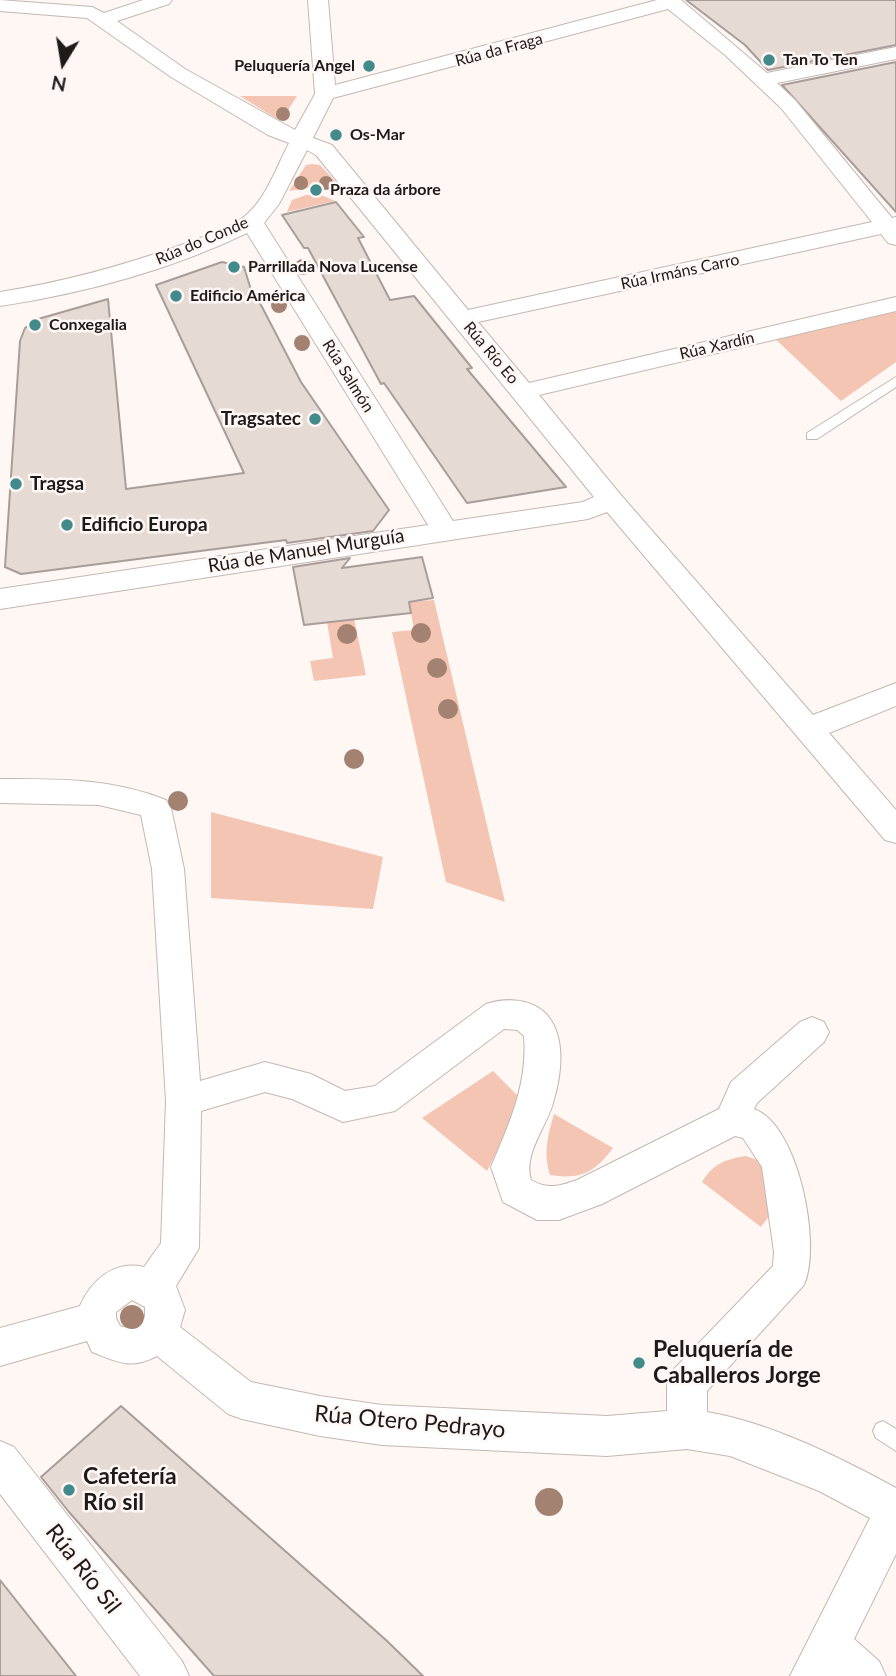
<!DOCTYPE html>
<meta charset="utf-8">
<style>
body{margin:0}
#map{position:relative;width:896px;height:1676px;overflow:hidden;background:#fef7f4;font-family:Lato,sans-serif}
canvas{display:block}
.north{position:absolute;left:28px;top:28px;width:70px;height:70px;-webkit-text-stroke:5px #fef7f4;paint-order:stroke;rotate:191deg;font-size:19px;font-weight:700;line-height:28px;text-align:center;color:#1e1a18}
.north::after{content:'';display:block;margin:auto;width:24px;height:32px;background:#1e1a18;clip-path:polygon(50% 0,100% 100%,50% 72%,0 100%)}
</style>
<div id="map">
<canvas width="896" height="1676"></canvas>
<div class="north">N</div>
</div>
<script>
const context = document.querySelector('canvas').getContext('2d');
context.lineJoin = 'round';
function fillPath(path, color) {
  context.fillStyle = color;
  context.fill(path, 'evenodd');
}
function strokePath(path, color, width, dash) {
  context.strokeStyle = color;
  context.lineWidth = width;
  context.lineCap = dash ? 'butt' : 'round';
  context.setLineDash(dash || []);
  context.stroke(path);
}
function label(font, color, halo, rows, align = 'center') {
  context.font = font + ' Lato,sans-serif';
  context.lineWidth = 5;
  context.setLineDash([]);
  context.textBaseline = 'middle';
  context.strokeStyle = halo;
  context.fillStyle = color;
  for (const [text, x, y, turn = 0] of rows) {
    context.save();
    context.translate(x, y);
    context.rotate((+turn || 0) * Math.PI / 180);
    context.textAlign = isNaN(turn) ? turn : align;
    if (halo) context.strokeText(text, 0, 0);
    context.fillText(text, 0, 0);
    context.restore();
  }
}
const green = new Path2D(`
 M240 96H297L283 118 277 119Z
 M312 164 320 165 345 192 319 186 289 191 306 165Z
 M319 194 335 201 287 212 292 200 306 195Z
 M896 307V362L841 401 771 335Z
 M434 600 505 902 446 882 392 632 414 630 409 602Z
 M354 619 366 675 314 681 310 661 333 658 327 622Z
 M211 812 383 857 373 909 211 898Z
 M493 1071 523 1101 487 1171 422 1118Z
 M554 1114 613 1148C595 1172 581 1180 550 1175 543 1153 548 1135 554 1114Z
 M746 1156 763 1162 772 1212 761 1227 702 1182C712 1165 725 1159 746 1156Z`);
const building = new Path2D(`
 M686 0H896V45L768 70 745 45Z
 M896 62V212L782 85Z
 M336 202 364 237 358 238 390 300 414 296 472 368 467 369 566 487 467 503 384 383 381 384 308 248H304L282 215Z
 M222 262 244 267 252 293 261 305 301 382 389 510 373 531 287 543 286 540 21 574 5 567 20 341 25 328 38 319 108 299 126 489 244 473 156 285Z
 M422 557 433 598 409 602 411 613 304 625 293 567 350 558 342 568Z
 M121 1406 386 1640 423 1676H214L69 1512 41 1477Z
 M0 1580 76 1676H0Z`);
const lane = new Path2D(`
 M896 377V387L817 439H807V433Z
 M883 1421 896 1429V1451L876 1438 873 1431 876 1424Z`);
const street = new Path2D(`
 M0 0 92 7 104 13 143 0H172L169 4 117 21 185 69 295 130 315 94 308 0H328L335 85 657 0H681L767 73 896 47V59L777 83 795 100 892 218 896 217V245L888 243 881 234 478 322 529 383 896 297V311L539 395 620 494 813 715 896 683V706L829 733 896 810V843L885 840 607 512 588 519 0 609V589L428 525 247 233C170 270 85 293 0 306V292C63 282 122 266 181 245 201 237 229 230 245 216 266 199 277 166 289 143L268 135 171 77 87 18 0 11ZM668 9 725 55 781 108 872 222 468 310 332 145 313 138 333 98ZM307 150 316 155 594 497 583 502 453 521 264 223 279 204Z
 M0 779C58 779 111 778 166 800L171 808 184 869 200 1081 265 1062 311 1074 345 1091 375 1086 486 1004C504 998 528 998 543 1011 567 1032 562 1074 553 1103 546 1128 523 1154 531 1180 548 1190 560 1186 577 1180L719 1109 731 1082 800 1022 812 1017 824 1022 829 1032 824 1042 757 1103 754 1109C799 1125 822 1246 804 1285L707 1391V1412C769 1422 841 1458 896 1488V1554L854 1639 879 1661 886 1676H790L870 1518 819 1491 730 1456 687 1449 607 1456 382 1445 320 1436 242 1419 228 1414 157 1356C130 1370 118 1362 92 1352L87 1341 0 1366V1328L80 1306C91 1280 115 1260 144 1267L161 1243 166 1101 152 869 141 815 99 805 0 803ZM504 1029 517 1030 524 1036C528 1084 509 1124 491 1167L503 1202 537 1220H559L602 1204 735 1136 743 1138 762 1167 774 1252 773 1266 673 1370 667 1384V1411L607 1416 382 1405 320 1396 251 1382 180 1327 185 1310 176 1286 199 1248 201 1111 265 1092 292 1099 343 1122 395 1111ZM132 1300 145 1307V1317C138 1326 131 1330 120 1326L116 1318V1312Z
 M0 1441 14 1447 182 1661 189 1676H140L0 1494Z`);
const trees = [
 [283,114,7],
 [301,183,7],
 [326,183,7],
 [303,267,8],
 [279,305,8],
 [302,343,8],
 [421,633,10],
 [347,634,10],
 [437,668,10],
 [448,709,10],
 [354,759,10],
 [178,801,10],
 [132,1317,12],
 [549,1502,14]
];
const markers = [
 [769,60,7,"#438b8a"],
 [369,66,7,"#438b8a"],
 [336,135,7,"#438b8a"],
 [316,190,7,"#438b8a"],
 [234,267,7,"#438b8a"],
 [176,296,7,"#438b8a"],
 [35,325,7,"#438b8a"],
 [315,419,7,"#438b8a"],
 [16,484,7,"#438b8a"],
 [67,525,7,"#438b8a"],
 [639,1363,7,"#438b8a"],
 [69,1490,7,"#438b8a"]
];
const farStreetnames = [
 ["Rúa da Fraga",499,50,-15],
 ["Rúa do Conde",202,241,-23],
 ["Rúa Irmáns Carro",680,272,-12],
 ["Rúa Xardín",717,346,-13],
 ["Rúa Río Eo",491,353,50],
 ["Rúa Salmón",348,376,58]
];
const farPoinames = [
 ["Tan To Ten",783,60],
 ["Peluquería Angel",355,66,"right"],
 ["Os-Mar",350,135],
 ["Praza da árbore",330,190],
 ["Parrillada Nova Lucense",248,267],
 ["Edificio América",190,296],
 ["Conxegalia",49,325]
];
const poiNames = [
 ["Tragsatec",301,419,"right"],
 ["Tragsa",30,484],
 ["Edificio Europa",81,525]
];
const streetNames = [
 ["Rúa de Manuel Murguía",306,551,-9]
];
const nearPoinames = [
 ["Peluquería de",653,1350],
 ["Caballeros Jorge",653,1376],
 ["Cafetería",83,1477],
 ["Río sil",83,1503]
];
const nearStreetnames = [
 ["Rúa Otero Pedrayo",410,1422,5],
 ["Rúa Río Sil",83,1569,52]
];
fillPath(green, '#f3c5b2');
fillPath(building, '#e6dad5');
strokePath(building, '#a99d99', 2);
strokePath(lane, '#c3b8b3', 2);
strokePath(street, '#c3b8b3', 2);
fillPath(lane, '#fff');
fillPath(street, '#fff');
context.fillStyle = '#a48271';
for (const [x, y, r] of trees) {
  context.beginPath();
  context.arc(x, y, r, 0, 2 * Math.PI);
  context.fill();
}
for (const [x, y, r, color] of markers) {
  const dot = new Path2D();
  dot.arc(x, y, r, 0, 2 * Math.PI);
  context.fillStyle = color;
  context.fill(dot);
  strokePath(dot, '#fef7f4', 2.5);
}
label('16px', '#1e1a18', '#fef7f4', farStreetnames);
label('bold 16px', '#1e1a18', '#fef7f4', farPoinames, 'left');
label('bold 19px', '#1e1a18', '#fef7f4', poiNames, 'left');
label('19px', '#1e1a18', '#fef7f4', streetNames);
label('bold 23px', '#1e1a18', '#fef7f4', nearPoinames, 'left');
label('23px', '#1e1a18', '#fef7f4', nearStreetnames);
</script>
